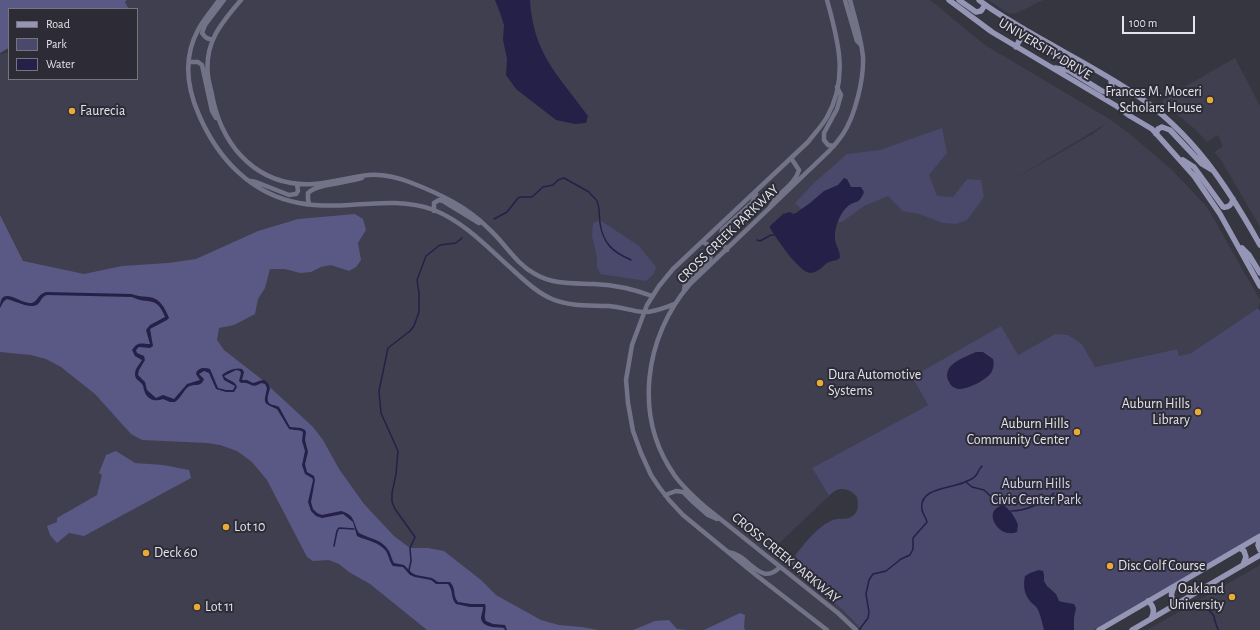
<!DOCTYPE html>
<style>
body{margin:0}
#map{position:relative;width:1260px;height:630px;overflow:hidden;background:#363641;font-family:"Alegreya Sans",sans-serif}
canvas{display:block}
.legend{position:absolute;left:8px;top:8px;width:130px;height:72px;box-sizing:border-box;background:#2c2b36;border:1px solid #75757e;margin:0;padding:5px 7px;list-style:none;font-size:12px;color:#e3e4eb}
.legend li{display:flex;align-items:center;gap:8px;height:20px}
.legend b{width:20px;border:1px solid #75757e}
.scale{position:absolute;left:1122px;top:16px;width:73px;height:18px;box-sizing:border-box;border:2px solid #e3e4eb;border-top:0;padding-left:5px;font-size:12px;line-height:14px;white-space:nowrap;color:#e3e4eb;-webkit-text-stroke:3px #2c2b36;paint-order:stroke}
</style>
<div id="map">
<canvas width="1260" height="630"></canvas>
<ul class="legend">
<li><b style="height:5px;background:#9595b6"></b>Road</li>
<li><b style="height:11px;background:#4a486b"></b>Park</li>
<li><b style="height:11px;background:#252048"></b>Water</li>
</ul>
<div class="scale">100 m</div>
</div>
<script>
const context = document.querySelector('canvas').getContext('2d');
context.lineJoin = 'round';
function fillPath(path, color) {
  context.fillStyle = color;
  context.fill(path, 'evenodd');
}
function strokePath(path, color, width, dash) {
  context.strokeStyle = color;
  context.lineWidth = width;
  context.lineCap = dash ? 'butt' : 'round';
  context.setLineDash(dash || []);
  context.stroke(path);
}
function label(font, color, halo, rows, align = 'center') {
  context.font = font + ' "Alegreya Sans",sans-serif';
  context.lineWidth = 4;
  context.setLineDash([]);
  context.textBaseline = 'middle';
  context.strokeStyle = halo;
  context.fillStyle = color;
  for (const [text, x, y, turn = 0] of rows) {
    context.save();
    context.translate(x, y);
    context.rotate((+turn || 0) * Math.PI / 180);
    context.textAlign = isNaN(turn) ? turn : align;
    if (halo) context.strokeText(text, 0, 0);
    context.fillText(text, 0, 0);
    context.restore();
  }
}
const built = new Path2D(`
 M127 0H930L985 45 1111 120 1131 135 1171 169 1207 207 1260 300V302L1258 308 1191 353 1179 356 1177 349 1095 367 1082 344 1055 334 1018 355 913 378 928 405 812 468 829 496 772 550 787 566 843 610 862 630H0V54L9 52V79H137V9H129L125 2ZM1107 123 1093 134 1009 182Z
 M988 0H1043L1017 13 1009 14Z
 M1235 58 1260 106V227L1221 160 1214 152 1223 146 1218 135 1207 142 1196 130 1162 102 1165 98Z
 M1260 565V630H1147Z`);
const green = new Path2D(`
 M942 128 947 153 929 175 937 196 953 197 967 179 981 180 984 197 967 220 956 224 943 223 919 214 903 211 888 196 864 206 842 222 813 220 795 203 815 182 847 154 880 150Z
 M600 220 639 246 656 267 654 274 646 281 600 274 597 267V258L592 236 593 223Z
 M1258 308 1260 311V534L1094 630H862L843 610 787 566C799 551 815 527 833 520 841 517 847 521 854 515 859 510 858 504 857 497 849 487 837 486 829 496L812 468 928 405 912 377 1001 326 1018 355 1055 334 1068 335 1082 344 1095 367 1177 349 1179 356 1191 353Z`);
const forest = new Path2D(`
 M0 0H127L125 2 129 9H9V48L0 53Z
 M355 214 363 219 366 230 358 243 361 260 356 267 349 271 331 265 321 267 311 272 300 273 285 269H270L265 288 258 299 255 314 234 325 219 328 217 340 224 350 260 378 313 427 323 440 339 469 364 504 394 536 410 548H428L444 551 481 580 496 595 541 620 559 625 582 627 598 630H427L370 584 349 572 339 564 329 560 313 561 307 557 267 480 252 462 237 451 220 445 207 443 142 440 131 434 95 394 61 367 46 359 31 355 0 352V215L23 261 84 274 122 266 168 263 196 259 258 231 298 219Z
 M116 451 135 463 163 465 189 470 191 478 84 536 69 533 57 543 50 535 47 526 57 522V518L97 495 102 475 99 473 106 455Z
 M740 613 745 615 744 627 745 630H704Z
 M669 620 677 629 688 630H633L655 621Z`);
const water = new Path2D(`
 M495 0H530C533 54 559 76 588 116L586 123 575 124 556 120 516 89 506 75 507 59 503 40 504 25 500 13Z
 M844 178 847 179 851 187H861L864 192C859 205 856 200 848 206 840 213 834 228 835 238 835 245 840 250 840 257L839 259C835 261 830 261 827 263 822 267 818 272 811 273 800 274 776 238 770 228V226L783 214 790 212 793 214 796 213 810 203 824 191 838 185Z
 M46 292 132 294C140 297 141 296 149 297 160 298 165 308 169 318L167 320 150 329 153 346 150 348 139 347 136 350 137 353 144 356 145 360 139 370 138 375 145 382 147 390 156 398 163 395 174 399 187 384 200 380 196 374C197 368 204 367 210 369L218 388 226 390H233L235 386 224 380 222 375C226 371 236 367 242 369L244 372 242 380H247L253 383C261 381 266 376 270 388 269 394 264 403 273 405 275 405 277 406 279 407L290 427 301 428 305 430 306 432 305 440 308 452 305 464 307 472 314 476 315 480 311 502 313 509 317 513 322 515 341 511C356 515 353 524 359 533 370 539 382 539 389 551 391 555 392 560 394 563L404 565 412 573 416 575 432 578 438 582H450C457 590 452 595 458 602L471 604H485C487 610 483 616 486 621L493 624 505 625 507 630H505L504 628C496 627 481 628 481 617 482 613 483 610 483 607H470L456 604C450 597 454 592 448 584H436L431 580 415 577 410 575 403 567 393 566C389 561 389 556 386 551 378 541 367 541 357 536L353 522 343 514 322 518 316 516 311 511 308 502 313 480 312 478 305 474 302 465 305 451 302 441 303 432C299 429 294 431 289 429L277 409C262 403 264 403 267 388L265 384 261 383C251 390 251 381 241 383L239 381 241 373 240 371 236 370 224 376C227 381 235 380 237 387L234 392H226L216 389 209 373 204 371 199 374 204 379C201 388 194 383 188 387 183 391 181 398 175 402H170L163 399C155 402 147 400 144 390 143 386 144 387 142 384 139 380 135 380 135 374 135 368 140 364 142 360L135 356 132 350C138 341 141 344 150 344L146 330 150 325 165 317C157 295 148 305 132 297L47 295C41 297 42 300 38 304 31 310 16 301 7 299L4 301 0 308C0 283 21 305 32 303 38 301 38 294 46 292Z
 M976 352H983L993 359C994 362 994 367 992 371 989 379 967 390 958 389 954 388 951 386 949 382 940 365 965 357 976 352Z
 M1004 505 1011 512 1016 520 1018 525 1017 532C1000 539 984 515 998 507 999 506 1002 506 1004 505Z
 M1039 570 1043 571 1044 575V581L1047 586 1056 594 1059 601 1062 602 1074 604 1076 608 1074 618V630H1044C1042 623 1041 615 1037 608 1035 605 1032 604 1030 601 1024 594 1023 585 1025 576L1030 573Z`);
const stream = new Path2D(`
 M494 219 507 212 518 198 521 197H532L543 187 553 185 558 180 564 178 589 192C591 196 595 197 597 201 600 208 599 216 600 223 603 244 613 252 631 260
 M757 240 760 241 771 235H774
 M966 482 972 487 984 490 1002 507
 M1011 511C1026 511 1043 503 1054 493
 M334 546 337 531 339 528 354 529
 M409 570 411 561 410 548 415 537 395 509 392 502V493L396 474 398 451 381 413 379 391 388 348 410 331 414 326 419 312V293L417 280 426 256 440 245 456 243 462 238
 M1206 600 1208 603 1207 608 1214 616C1214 621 1217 625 1218 630
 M859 630 868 618 869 612 866 594 869 580 873 574 886 571 901 559 910 555 913 549V538L927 522C926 518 923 514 922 510 918 486 954 489 967 481 970 480 975 477 977 474 979 470 979 469 982 466`);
const tertiary = new Path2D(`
 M219 0C212 10 203 20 198 30 183 58 187 88 199 115 218 159 251 194 299 203 315 206 333 206 350 205 378 203 407 200 434 210 466 223 489 249 514 271 526 282 538 293 552 299 571 307 590 305 609 306 621 307 632 311 643 312 653 313 666 307 675 304
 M241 0C221 23 204 43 208 76 209 84 212 92 213 100 224 149 259 187 313 184 332 183 350 177 369 175 383 174 399 178 412 183 440 194 467 207 488 228 505 243 515 263 535 274 554 285 573 283 594 284 614 285 634 289 652 296
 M845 0 857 41 861 45
 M850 0C855 19 861 37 863 57 864 79 855 116 843 134 839 140 834 146 829 151L690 284C644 337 633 417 675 476 683 487 694 497 704 506L838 613 856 630
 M213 39C207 40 205 37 202 33L205 25 224 0
 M189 62H198L202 65 212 111 216 118
 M834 146 828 145 824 140V133L837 109 841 95 837 87
 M251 181 256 182 289 195 296 194 298 191 297 184
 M309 204 308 199V193C316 184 348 183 362 178
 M770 207C777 193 795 185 799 170L791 158
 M434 211V203L439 200 443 201 479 223
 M727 250 720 239 722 230 752 203 756 194
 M684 291 685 284 710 259 712 251 710 246 703 242
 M665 495 676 491 683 492 692 501 708 515 717 519
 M728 552C749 554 760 588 780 567
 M827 630 756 575 683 515 669 500 659 487 651 475 641 453 633 431 628 403 626 380 632 345 647 305 659 286 673 269 808 142C814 134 822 126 827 117 849 78 838 40 827 0`);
const secondary = new Path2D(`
 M949 0 992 32 1118 107 1130 116 1152 129 1194 176 1220 214 1260 286
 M959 0 976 12 981 11 985 5
 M979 0C994 12 1011 21 1027 31 1063 52 1101 71 1135 94 1193 133 1227 186 1260 245
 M1016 47 1019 41 1022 39H1030L1069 62 1083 66
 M1055 68 1068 70 1102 91 1108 93 1112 90 1111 80
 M1156 134 1158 129 1162 127 1170 130 1202 164 1212 170
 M1183 160 1194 167 1223 207C1229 208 1232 204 1233 199
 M1242 248 1249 255 1260 273
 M1260 538 1258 545 1260 550
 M1240 548 1244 551 1246 557 1243 565
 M1175 586C1170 593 1170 598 1177 604
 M1148 601C1154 606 1155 612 1151 619
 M1099 630 1260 536
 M1132 630 1260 555`);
const markers = [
 [1210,100,4,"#e9ab37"],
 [72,111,4,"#e9ab37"],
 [820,383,4,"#e9ab37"],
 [1198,412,4,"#e9ab37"],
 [1077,432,4,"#e9ab37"],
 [226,527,4,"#e9ab37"],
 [146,553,4,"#e9ab37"],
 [1110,566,4,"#e9ab37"],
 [1232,597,4,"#e9ab37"],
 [197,607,4,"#e9ab37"]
];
const streetNames = [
 ["UNIVERSITY DRIVE",1045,49,31],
 ["CROSS CREEK PARKWAY",728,234,-44],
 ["CROSS CREEK PARKWAY",786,558,39]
];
const poiNames = [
 ["Frances M. Moceri",1202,92,"right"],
 ["Scholars House",1202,108,"right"],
 ["Faurecia",80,111],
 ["Dura Automotive",828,375],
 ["Systems",828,391],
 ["Auburn Hills",1190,404,"right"],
 ["Library",1190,420,"right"],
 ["Auburn Hills",1069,424,"right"],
 ["Community Center",1069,440,"right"],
 ["Lot 10",234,527],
 ["Deck 60",154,553],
 ["Disc Golf Course",1118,566],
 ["Oakland",1224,589,"right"],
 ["University",1224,605,"right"],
 ["Lot 11",205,607]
];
const parkNames = [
 ["Auburn Hills",1036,484],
 ["Civic Center Park",1036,500]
];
fillPath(built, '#3f3f50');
fillPath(green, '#4a486b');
fillPath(forest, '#5a5885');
fillPath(water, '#252048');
strokePath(stream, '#252048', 1.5);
strokePath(tertiary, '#737388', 4.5);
strokePath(secondary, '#9595b6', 5.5);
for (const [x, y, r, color] of markers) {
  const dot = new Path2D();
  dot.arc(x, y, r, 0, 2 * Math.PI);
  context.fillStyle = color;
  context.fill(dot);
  strokePath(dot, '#2c2b36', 1.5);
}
label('14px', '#e3e4eb', '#2c2b36', streetNames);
label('14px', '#e3e4eb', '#2c2b36', poiNames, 'left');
label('14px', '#d8d8f5', '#2c2b36', parkNames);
</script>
